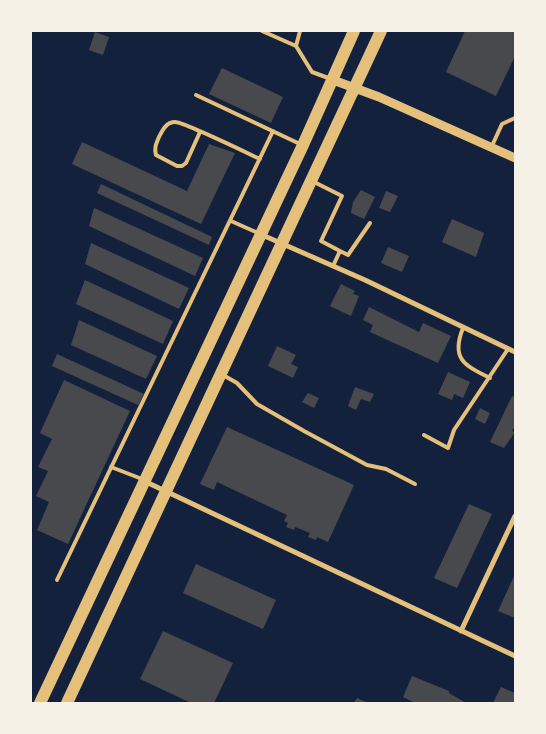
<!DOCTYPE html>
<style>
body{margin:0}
#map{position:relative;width:546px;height:734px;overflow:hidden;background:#14213d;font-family:Figtree,sans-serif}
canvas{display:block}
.frame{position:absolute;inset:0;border:32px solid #f6f1e7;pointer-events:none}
</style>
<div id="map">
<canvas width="546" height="734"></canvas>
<div class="frame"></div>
</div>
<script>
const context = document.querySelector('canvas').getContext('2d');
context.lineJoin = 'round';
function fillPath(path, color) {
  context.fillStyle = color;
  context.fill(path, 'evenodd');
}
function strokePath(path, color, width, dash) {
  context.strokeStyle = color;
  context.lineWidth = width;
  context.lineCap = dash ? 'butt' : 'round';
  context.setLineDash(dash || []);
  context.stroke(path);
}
const building = new Path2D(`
 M465 31H515V56L496 96 446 72Z
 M95 32 109 37 103 55 89 50Z
 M222 68 283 97 271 123 209 94Z
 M82 142 187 191 209 144 235 153 201 224 72 164Z
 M101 184 212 237 209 245 97 193Z
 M361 190 375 197 364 219 351 213 353 202Z
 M386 191 398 196 390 212 379 208Z
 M94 208 203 258 195 276 89 226Z
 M452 219 484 233 476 257 442 242Z
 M91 243 189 288 179 309 85 264Z
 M388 247 409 256 402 272 381 263Z
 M85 280 173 321 163 344 76 304Z
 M341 284 355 291 353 294 359 296 351 316 330 306Z
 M369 307 419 332 423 323 451 336 438 363 370 332 373 325 363 320Z
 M79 320 157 356 146 379 71 345Z
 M277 346 296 355 291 364 298 367 293 378 268 366Z
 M57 354 144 394 138 405 52 366Z
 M448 372 470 382 463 398 454 394 452 400 438 394Z
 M64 380 130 411 68 544 37 530 49 502 36 496 48 471 38 467 52 439 40 433Z
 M355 387 374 394 370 402 361 399 356 410 348 406Z
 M308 393 319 398 314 408 302 402Z
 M512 396 515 397V426L512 431 515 432 504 448 490 442Z
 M480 408 490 413 485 424 475 419Z
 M227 427 354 485 328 542 317 537 316 540 308 537 310 533 295 527 294 530 286 527 288 523 284 521 287 515 217 482 214 490 200 484Z
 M469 504 492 514 457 588 434 578Z
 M196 564 276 600 263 629 183 593Z
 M515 574V618L498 611Z
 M163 631 233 663 214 703H191L140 679Z
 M412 676 449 691V693L466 703H415L403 697Z
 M501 687 515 693V703H493Z
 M357 698 368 703H354Z`);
const service = new Path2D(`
 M262 31 296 46
 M300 31 296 46 312 72 331 79
 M196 95 300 144
 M200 132 186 163 182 166H177L156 155C154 148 156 144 159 137 162 131 166 122 175 122 184 122 247 153 260 159
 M491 148 502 124 515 118
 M314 182 342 196 321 241 340 251 333 266
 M231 221 258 233
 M340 251 348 255 370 223
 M463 328C451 358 463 365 490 378
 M223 375 237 383 257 404 304 431 367 465 386 469 415 484
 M424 435 448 448 454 430 508 349
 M111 467 142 479
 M57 580 273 131`);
const minor = new Path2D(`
 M260 234 365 280 515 352
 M144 481 515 656
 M461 631 515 516`);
const tertiary = new Path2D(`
 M333 80 379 97 515 158`);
const primary = new Path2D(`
 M40 703 303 145 354 31
 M67 703 381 31`);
fillPath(building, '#48494c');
strokePath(service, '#e5c07b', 4);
strokePath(minor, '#e5c07b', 5);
strokePath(tertiary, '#e5c07b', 9);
strokePath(primary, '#e5c07b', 12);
</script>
